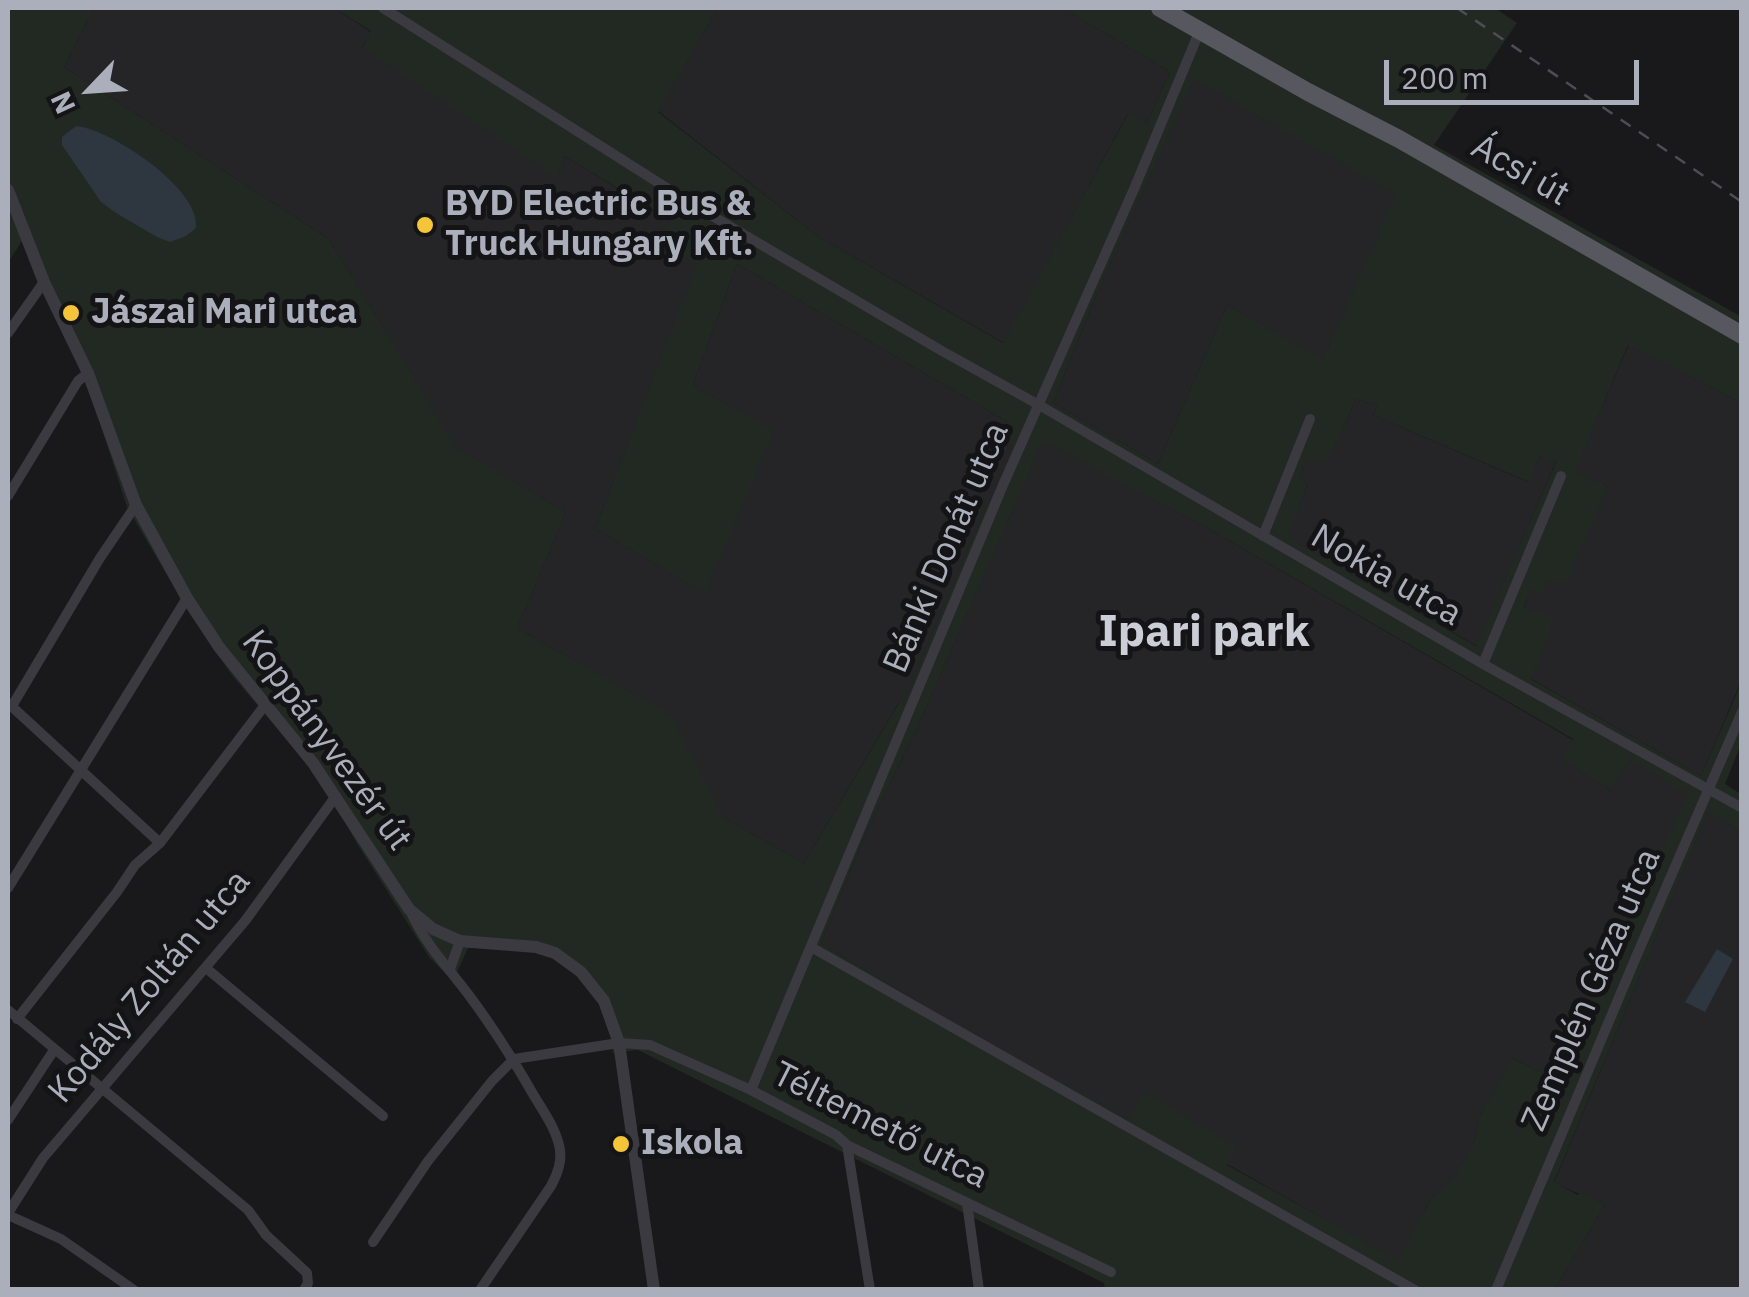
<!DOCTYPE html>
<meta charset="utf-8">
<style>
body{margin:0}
#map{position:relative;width:1749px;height:1297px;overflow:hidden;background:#19191b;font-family:"IBM Plex Sans",sans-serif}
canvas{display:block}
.frame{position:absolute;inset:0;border:10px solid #abafbb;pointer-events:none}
.north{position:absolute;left:40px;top:40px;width:100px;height:100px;-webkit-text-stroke:8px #141416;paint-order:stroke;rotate:245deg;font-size:28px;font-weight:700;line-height:40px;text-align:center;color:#abafbb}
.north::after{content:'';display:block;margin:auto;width:35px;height:45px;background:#abafbb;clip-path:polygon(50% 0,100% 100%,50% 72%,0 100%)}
.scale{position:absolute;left:1384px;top:60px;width:255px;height:45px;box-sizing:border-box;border:5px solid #abafbb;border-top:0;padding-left:12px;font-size:30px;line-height:35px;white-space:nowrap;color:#abafbb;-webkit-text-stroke:8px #141416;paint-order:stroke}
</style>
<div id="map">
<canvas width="1749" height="1297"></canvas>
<div class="frame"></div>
<div class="north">N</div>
<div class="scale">200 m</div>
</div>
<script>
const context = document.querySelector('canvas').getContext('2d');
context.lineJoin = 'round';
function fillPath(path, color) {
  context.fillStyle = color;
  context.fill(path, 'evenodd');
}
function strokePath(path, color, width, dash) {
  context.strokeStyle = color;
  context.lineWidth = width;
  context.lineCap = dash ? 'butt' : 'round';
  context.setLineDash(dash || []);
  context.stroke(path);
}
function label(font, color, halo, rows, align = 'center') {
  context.font = font + ' "IBM Plex Sans",sans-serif';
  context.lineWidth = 10;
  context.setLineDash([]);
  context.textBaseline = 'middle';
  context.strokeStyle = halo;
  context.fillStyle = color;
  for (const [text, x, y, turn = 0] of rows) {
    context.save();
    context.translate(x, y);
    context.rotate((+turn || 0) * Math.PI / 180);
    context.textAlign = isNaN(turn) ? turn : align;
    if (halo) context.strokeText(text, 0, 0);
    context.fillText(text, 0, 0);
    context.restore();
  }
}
const built = new Path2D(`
 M94 8H334L371 32 362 46 557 177 565 156 670 221 674 256 677 253 698 264 595 529 704 592 773 432 693 385 737 264 1008 422 1015 445 970 544 903 704 899 702 804 863 724 818 669 714 517 628 566 512 457 449 329 239 64 67Z
 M718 8H1063L1170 72 1147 123 1127 115 1004 343 819 237 658 111Z
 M1194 78 1397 195 1323 360 1227 305 1158 464 1053 403 1094 300Z
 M1629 344 1741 403V681L1701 776 1530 678 1524 608 1531 589 1547 578 1608 487 1574 473Z
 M1356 399 1377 406 1373 415 1528 482 1540 456 1556 461 1477 646 1287 538 1308 484 1299 479 1307 458 1329 459Z
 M1043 440 1202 525 1573 740 1563 760 1611 790 1630 758 1690 795 1553 1079 1513 1058 1479 1117 1475 1140 1455 1177 1430 1200 1398 1261 1227 1164 1236 1148 1144 1092 1128 1121 933 1011 821 943 869 826 918 726Z
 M1708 811 1741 831V1289H1555L1605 1205 1554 1183Z`);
const green = new Path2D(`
 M8 8H94L64 67 329 239 457 448 566 512 517 628 670 714 724 818 804 863 900 701 903 703 970 544 1014 446 1001 438 1008 422 737 264 693 385 774 431 705 593 595 529 697 264 677 253 673 257 658 243 670 220 565 156 557 178 362 47 371 31 334 8H718L658 112 819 237 1003 343 1128 114 1147 123 1170 72 1063 8H1495L1517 23 1434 145 1742 317 1741 403 1628 345 1575 472 1608 486 1567 581 1560 585 1547 579 1542 593 1531 590 1524 607 1554 619 1531 679 1701 776 1742 681 1741 744 1725 784 1741 794V831L1708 812 1554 1182 1578 1195 1580 1192 1605 1205 1555 1289H1105L1104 1283 638 1050 613 1053C611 1043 611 1032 608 1022 600 991 570 961 539 953 517 947 491 949 468 948L453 981 429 957 356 842 324 784 231 674 189 613 127 507 88 386 23 239 8 263ZM1194 79 1396 195 1323 359 1227 305 1158 464 1053 403 1094 300ZM1356 399 1377 406 1373 415 1529 482 1540 456 1556 462 1476 646 1288 538 1308 483 1299 479 1307 459 1321 463 1329 460ZM1043 441 1202 525 1573 739 1562 760 1611 790 1630 759 1689 795 1553 1078 1512 1058 1479 1117 1475 1140 1455 1176 1430 1200 1398 1260 1227 1165 1237 1147 1144 1091 1128 1120 933 1011 821 943 869 826 918 726Z`);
const water = new Path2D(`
 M76 126C111 129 201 189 196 228L186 236 170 242 157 237 116 213 101 202 62 145V137Z
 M1717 949 1733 959 1705 1012 1685 1002Z`);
const minor = new Path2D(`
 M383 8 692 204 942 351 1039 405 1483 664 1742 808
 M8 333 44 282
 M8 496 78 381 88 373
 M1263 536 1310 419
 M1483 664 1561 476
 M8 703 160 843
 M12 706 100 558 136 505
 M8 888 187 598
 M410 910C425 945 449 968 471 998 494 1029 514 1061 533 1094 543 1111 557 1130 560 1150 562 1163 557 1175 551 1186L480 1290
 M811 947 1415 1290
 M206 968 383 1116
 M450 969 460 941
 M8 1010 248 1210 266 1235 307 1273 308 1283 304 1290
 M17 1019 117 892 135 865 160 843 265 705
 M751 1090 1003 485 1134 189 1200 30
 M8 1120 54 1050
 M847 1145 870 1290
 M967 1203 979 1290
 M8 1213 43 1158 245 921 336 796
 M8 1215 61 1239 134 1290
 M373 1242 428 1161 492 1081 514 1059 619 1043 650 1045 751 1090 836 1135 847 1145 1111 1272
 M1496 1290 1636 957 1742 712`);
const tertiary = new Path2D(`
 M8 190 44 282 88 373 136 505 187 598 219 647 313 763 409 909 433 929 460 941 536 947 555 953 581 972 604 1001 619 1043 654 1290`);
const primary = new Path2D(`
 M1160 8 1308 92 1399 139 1742 335`);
const rail = new Path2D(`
 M1457 8 1742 202`);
const markers = [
 [425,225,10,"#f4c538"],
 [71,313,10,"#f4c538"],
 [621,1144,10,"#f4c538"]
];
const streetNames = [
 ["Ácsi út",1520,171,30],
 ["Bánki Donát utca",947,548,-67],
 ["Nokia utca",1386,576,30],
 ["Koppányvezér út",326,741,54],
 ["Kodály Zoltán utca",150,987,-50],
 ["Zemplén Géza utca",1592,990,-67],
 ["Téltemető utca",880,1126,27]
];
const poiNames = [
 ["BYD Electric Bus &",445,205],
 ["Truck Hungary Kft.",445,245],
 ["Jászai Mari utca",91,313],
 ["Iskola",641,1144]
];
const districtNames = [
 ["Ipari park",1204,633]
];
fillPath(built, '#252528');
fillPath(green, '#212922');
fillPath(water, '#2e3640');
strokePath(minor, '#3a3a40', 10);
strokePath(tertiary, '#3a3a40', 12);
strokePath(primary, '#56575f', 18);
strokePath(rail, '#4d4e55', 2.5, [12, 10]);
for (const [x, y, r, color] of markers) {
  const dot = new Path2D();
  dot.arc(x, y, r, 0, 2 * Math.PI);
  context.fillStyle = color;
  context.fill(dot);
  strokePath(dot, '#141416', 4);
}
label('35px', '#abafbb', '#141416', streetNames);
label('bold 35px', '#abafbb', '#141416', poiNames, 'left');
label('bold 45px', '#ccced7', '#141416', districtNames);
</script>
